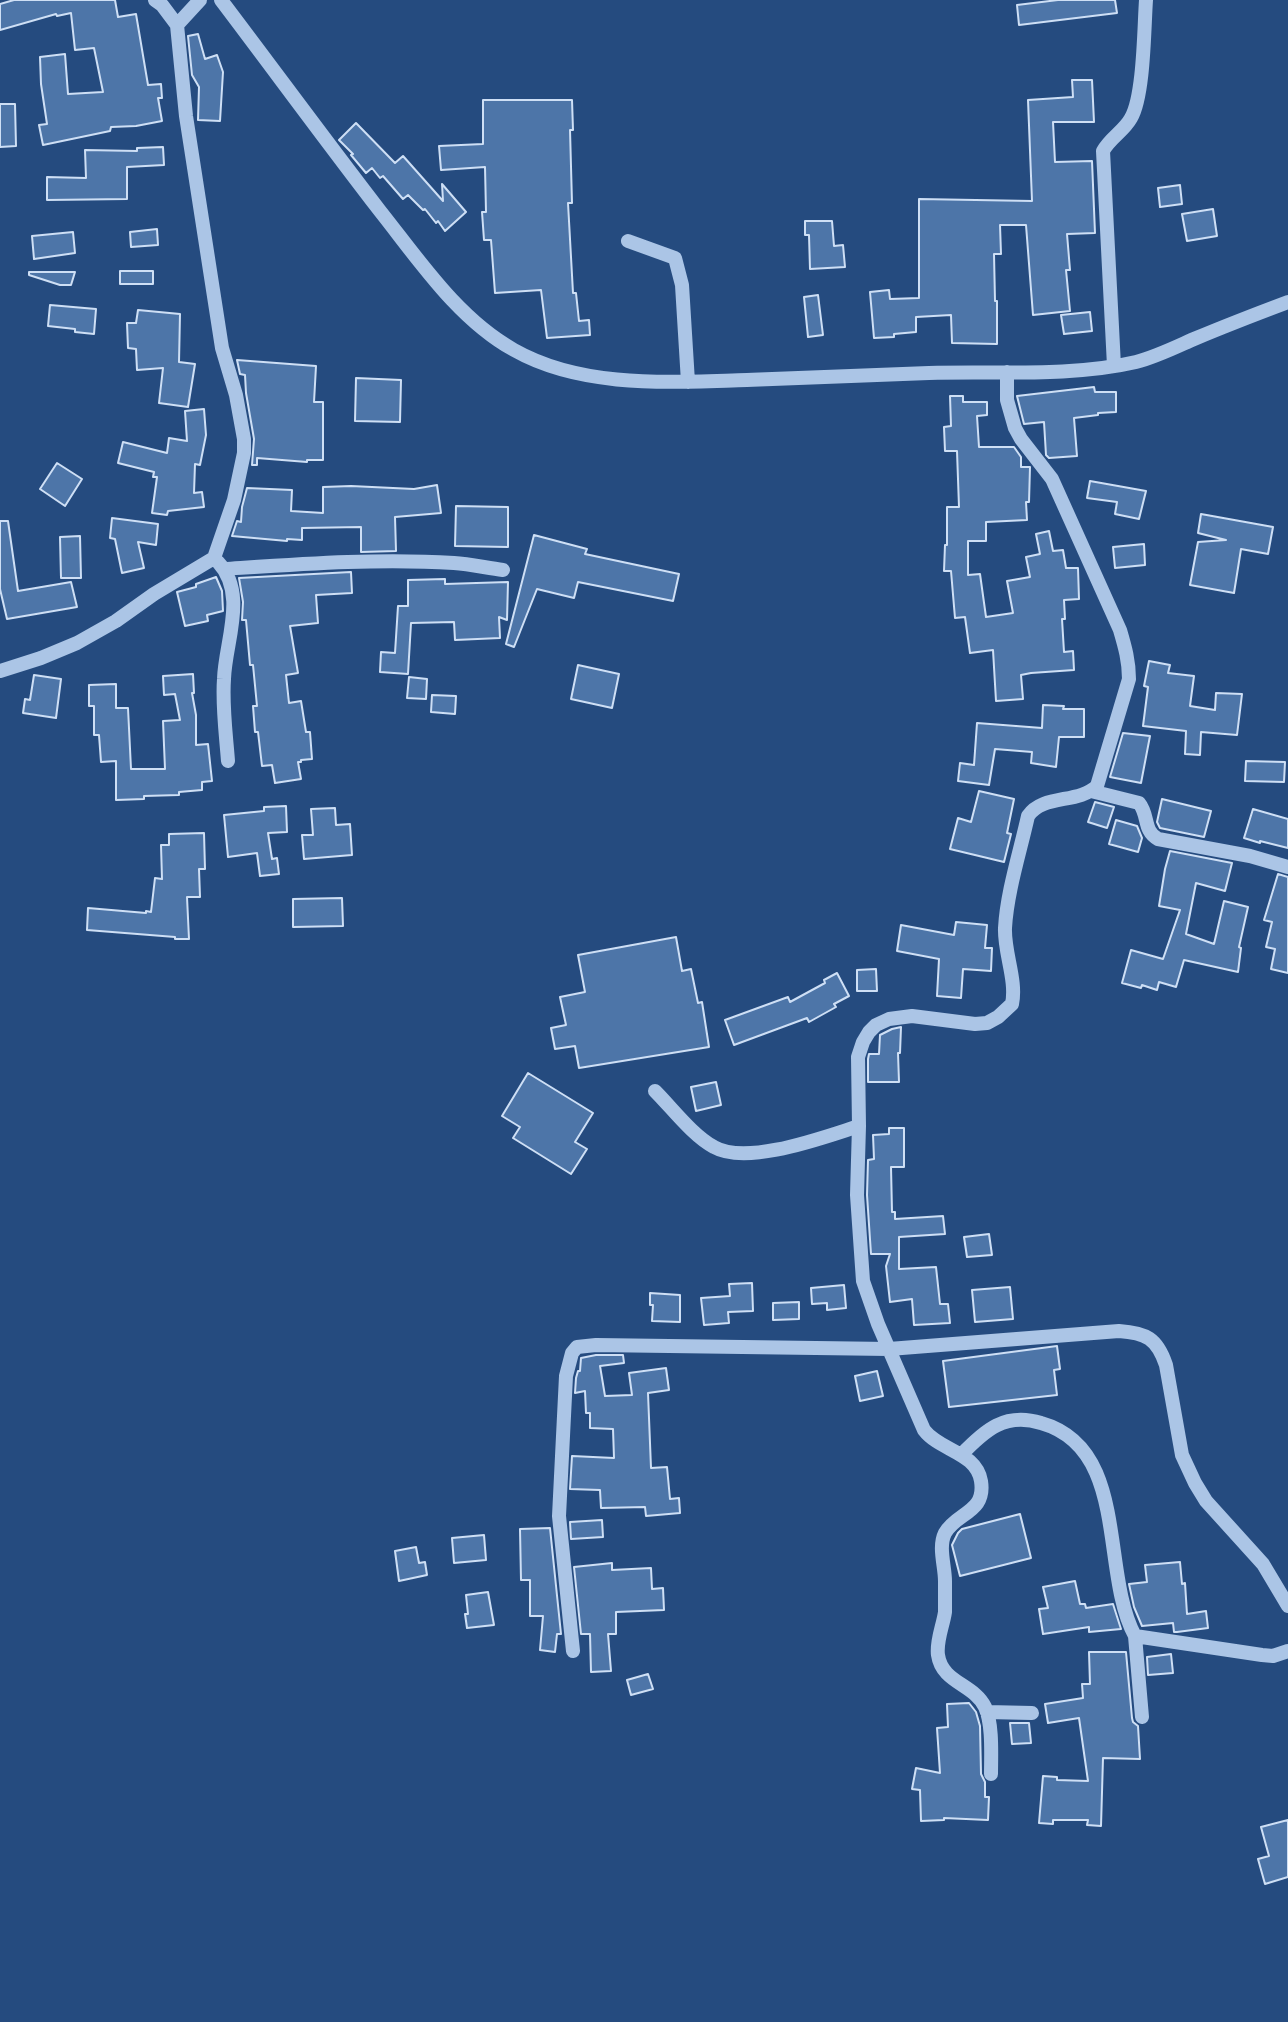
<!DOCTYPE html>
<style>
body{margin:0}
canvas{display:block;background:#254b7f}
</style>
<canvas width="1288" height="2022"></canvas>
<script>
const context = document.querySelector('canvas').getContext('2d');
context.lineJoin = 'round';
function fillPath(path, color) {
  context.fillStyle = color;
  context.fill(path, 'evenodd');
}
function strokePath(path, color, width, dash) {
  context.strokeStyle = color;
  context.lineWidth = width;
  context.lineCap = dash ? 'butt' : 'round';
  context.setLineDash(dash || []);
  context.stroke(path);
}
const building = new Path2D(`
 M14 0H115L118 17 136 14 148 85 161 84 162 98H158L162 121 136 126 111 127 110 131 43 145 39 125 47 124 41 84 40 57 65 54 68 94 103 92 94 48 75 50 71 13 57 16 56 14 0 30V4Z
 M1058 0H1115L1117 13 1019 25 1017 5Z
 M198 34 205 59 217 55 223 72 220 121 198 120 199 87 192 75 188 36Z
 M1072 80H1092L1094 122H1053L1055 162 1092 161 1095 233 1067 234 1070 270H1066L1070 311 1033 315 1026 225H1000L1001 254H994L995 301H997V344L952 343 951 315 916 317V332L894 334V337L874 338 870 292 889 290 890 299 919 298V199L1032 201 1028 100 1073 97Z
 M483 100H572L573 130H570L572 203H568L573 293H576L579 321 589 320 590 335 547 338 541 290 495 293 491 240H484L482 212H486L485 167 441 170 439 146 483 144Z
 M0 104H15L16 146 0 147Z
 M356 123 395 163 403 156 443 201 442 184 466 212 445 231 438 221 436 223 425 209 423 210 408 195 403 199 383 176 380 178 372 168 366 173 351 155 353 154 339 140Z
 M163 147 164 165 127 167V199L47 200V177L86 178 85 150 137 151V148Z
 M1180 185 1182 204 1160 207 1158 188Z
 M1213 209 1217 236 1187 241 1182 214Z
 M805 221H832L834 246 843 245 845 267 810 269 809 235H805Z
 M157 229 158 245 131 247 130 232Z
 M73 232 75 253 34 259 32 236Z
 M120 271H153V284H120Z
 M29 272H75L71 285H60L29 275Z
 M818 295 823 335 808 337 804 297Z
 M50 305 96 309 94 334 75 332V329L48 326Z
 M138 310 180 314 179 362 195 364 188 407 159 403 163 368 137 370 136 349 128 348 127 323H136Z
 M1090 312 1092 331 1064 334 1061 315Z
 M237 360 316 366 314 402H323V460H307V462L257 458V465H252L254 439 246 393 245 375 240 374Z
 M356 378 401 380 400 422 355 421Z
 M1094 387 1095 392H1116V412L1098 413V415L1074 418 1077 456 1049 458 1046 455 1044 422 1024 424 1017 396Z
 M950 396H963V402H987V415L977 416 979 447H1014L1021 457V467H1030L1029 502H1026L1027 520 986 522V541H968V575L980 574 986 617 1013 613 1007 581 1030 577 1026 557 1040 554 1036 534 1049 531 1053 551 1063 550 1066 568H1078L1079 599 1064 600 1065 619H1062L1064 652 1073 651 1074 670 1031 673 1021 675 1023 699 996 701 993 650 970 653 965 617 955 618 951 571H944L945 545H947V507H959L957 451H945L944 427 951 426Z
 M204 409 206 435 200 465 195 464 194 493 202 492 204 507 168 511 167 515 152 513 157 477H153L154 472 118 463 123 442 167 453 169 438 187 441 185 411Z
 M57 463 82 479 65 506 40 489Z
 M1090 481 1146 491 1139 519 1115 514 1117 502 1087 498Z
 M437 485 441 513 395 517 396 551 361 552V527L302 528V540L287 539V541L232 536 237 521 241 522 242 507 247 488 292 490 291 511 323 513V487L351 486 414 489Z
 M456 506 508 507V547L455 546Z
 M1201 514 1273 527 1268 554 1241 549 1234 593 1190 585 1198 542 1226 540 1198 533Z
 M112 518 158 524 156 545 138 542 144 568 122 573 115 539 110 538Z
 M0 521H8L18 591 71 582 77 607 7 619 0 589Z
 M534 535 587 549 585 554 679 574 673 601 578 582 574 598 537 589 514 647 506 644Z
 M80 536 81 578H61L60 537Z
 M1144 544 1145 565 1115 568 1113 547Z
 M351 572 352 593 316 595 318 623 290 626 298 673 286 675 289 703 301 701 306 732H310L312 759 301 760V762H298L301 779 275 783 272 765 262 766 258 732H255L253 706H257L253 665H250L246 620H242L243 602 239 578Z
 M216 577 222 591 223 611 207 615 208 621 185 626 177 592 196 587V584Z
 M445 579V584L508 582 507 620 499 617 500 638 455 640 454 622 411 623 408 674 380 672 381 652 395 653 398 606H408V580Z
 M1149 661 1170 665 1168 673 1194 676 1190 706 1215 710 1216 693 1242 694 1237 735 1201 732 1200 755 1185 754 1186 731 1143 726 1148 687 1144 686Z
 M578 665 619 674 612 708 571 699Z
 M193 674 194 693H192L196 715V745L208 744 212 781 202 782V790L179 792V795L144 796V799L116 800V761L101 762 99 735H94V706H89V685L116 684V708H128L131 769H165L163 721 180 720 175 694 164 695 163 676Z
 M34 675 61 679 56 718 23 713 25 699 30 700Z
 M409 677 427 679 426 699 407 698Z
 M432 695 456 696 455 714 431 712Z
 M1043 705 1064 706 1063 709H1084V737H1059L1056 767 1031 763 1032 752 995 749 989 785 958 781 960 763 974 765 977 723 1042 728Z
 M1123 733 1150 736 1141 783 1110 777Z
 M1246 761 1285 762 1284 782 1245 781Z
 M979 791 1014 799 1007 833 1011 834 1004 862 950 849 958 818 971 822Z
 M1162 799 1211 811 1204 837 1160 828 1157 822Z
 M1095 802 1114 807 1107 828 1088 822Z
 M286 806 287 832 268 833 272 859 277 858 279 874 260 876 257 853 228 857 224 815 264 811V807Z
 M335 808 336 825 350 824 352 855 304 859 302 835H313L311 809Z
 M1253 809 1288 819V848L1260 841V843L1244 838Z
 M1116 820 1137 826 1142 838 1138 852 1109 844Z
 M204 833 205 869H199L200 897H187L189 939H175V937L87 930 88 908 146 913V911L151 912 155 878 162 879 161 845H169V834Z
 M1170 851 1232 863 1225 891 1196 883 1186 934 1214 944 1224 901 1248 907 1239 947 1241 948 1238 972 1184 960 1176 987 1159 982 1157 990 1142 985 1141 988 1122 983 1131 950 1163 959 1180 910 1159 906 1165 869Z
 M1278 874 1288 877V973L1271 969 1275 949 1266 947 1272 922 1264 920Z
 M342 898 343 926 293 927V899Z
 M956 922 987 925 985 948H992L991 971 963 969 961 998 937 996 939 959 897 951 901 925 954 935Z
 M676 937 682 971 691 969 698 1003 702 1002 709 1047 579 1068 575 1046 555 1049 551 1028 566 1025 560 997 585 992 578 955Z
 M876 969 877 991H857V970Z
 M837 973 849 996 834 1004 836 1007 809 1022 807 1018 734 1045 725 1020 788 997 790 1002 825 983 824 980Z
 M901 1027 900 1053H898L899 1082H868V1059L869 1054H879L880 1035 892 1029Z
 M528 1073 593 1113 575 1142 587 1149 571 1174 513 1138 520 1127 502 1116Z
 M716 1082 721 1105 696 1111 691 1087Z
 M889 1128H904V1167H891L892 1212H895V1219L943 1216 945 1234 899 1237V1269L936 1267 940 1304H948L950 1323 914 1325 912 1299 890 1302 886 1266 890 1254H871L867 1195 868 1160 874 1159 873 1135 889 1134Z
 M989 1234 992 1255 967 1257 964 1237Z
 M752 1283 753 1311 728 1312 729 1323 704 1325 701 1298 730 1296 729 1284Z
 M844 1285 846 1308 827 1310V1303L812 1304 811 1288Z
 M1010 1287 1013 1319 975 1322 972 1290Z
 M650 1293 680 1295V1322L652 1321 653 1305H650Z
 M799 1302V1319L773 1320V1303Z
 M1057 1346 1060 1369 1054 1370 1057 1395 949 1407 943 1361Z
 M596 1355H623L624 1363 600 1366 605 1396 632 1395 629 1373 666 1368 669 1390 648 1393 651 1468 667 1467 670 1499 679 1498 680 1513 646 1516 645 1507 601 1508 600 1490 570 1489 572 1456 614 1458 613 1429 590 1428V1413H586L585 1391 575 1393 576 1378 578 1371H580L581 1358Z
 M877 1371 883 1396 860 1401 855 1376Z
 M1020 1514 1031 1558 960 1576 952 1545 958 1533 962 1529Z
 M602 1520 603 1537 571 1539 570 1522Z
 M550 1528 561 1634H557L555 1652 540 1650 543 1616H530V1580H521L520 1529Z
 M484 1535 486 1560 454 1563 452 1538Z
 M416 1547 419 1563 425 1562 427 1575 399 1581 395 1551Z
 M1180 1562 1182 1584 1185 1583 1187 1614 1206 1611 1208 1628 1177 1632H1174L1173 1623 1142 1626 1134 1607 1129 1584 1147 1582 1145 1565Z
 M612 1563V1570L651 1568 652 1589 663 1588 664 1610 616 1612V1634H608L611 1671 591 1672 590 1634H581L574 1567Z
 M1075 1581 1080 1604H1085L1086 1608 1113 1604 1121 1629 1089 1632V1627L1043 1634 1039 1609 1048 1608 1043 1587Z
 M488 1592 494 1625 467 1628 465 1614H468L466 1595Z
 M1089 1652H1126L1132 1718 1133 1722 1138 1726 1140 1759 1103 1758 1101 1826 1087 1825 1088 1820H1053V1824L1039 1823 1043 1776 1057 1777V1780L1088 1781 1079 1718 1048 1723 1045 1704 1083 1698 1082 1684H1090Z
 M1171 1654 1173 1673 1148 1675 1147 1657Z
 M648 1674 653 1689 631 1695 627 1680Z
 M969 1703 976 1712 980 1726 981 1774 985 1782V1797H989L988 1820 944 1818V1820L921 1821 920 1790 912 1789 916 1768 940 1773 937 1728 948 1727 947 1704Z
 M1010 1723H1029L1031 1743 1012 1744Z
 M1288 1820V1877L1265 1884 1258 1859 1269 1856 1261 1827Z`);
const minor = new Path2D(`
 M155 0 162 5 177 25
 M221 0C274 70 326 141 380 211 419 260 458 319 514 350 583 389 671 382 747 380 808 378 869 375 929 373 995 371 1072 377 1136 362 1156 357 1176 347 1194 339 1225 326 1256 314 1288 302
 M628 241 675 258 682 285 688 382
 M1114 366 1103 151C1110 138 1124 131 1131 118 1144 96 1144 28 1146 0
 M218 562C248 594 225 642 224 679 222 706 226 734 228 761
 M224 569C300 564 378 558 454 563 470 564 487 568 503 570
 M0 671 41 658 77 643 116 621 154 594 214 558 234 500 244 453V439L236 395 222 348 186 116 177 25 200 0
 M1091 791 1139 803C1149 815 1143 831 1158 839L1250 856 1288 867
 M655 1091C672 1108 693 1136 714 1147 747 1166 824 1137 859 1126
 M961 1455C985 1430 1005 1412 1041 1423 1130 1448 1100 1572 1135 1636L1262 1655 1273 1656 1288 1651
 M1135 1636 1142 1717
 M573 1651 559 1516 566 1376 572 1353 577 1347 596 1345 889 1349 1119 1331C1146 1333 1157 1338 1166 1365L1182 1455 1195 1483 1206 1501 1263 1564 1288 1606
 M987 1712 1032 1713
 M991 1774C991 1756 993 1724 985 1707 974 1684 942 1683 938 1655 936 1641 943 1626 945 1612 945 1602 945 1592 945 1581 945 1566 938 1547 945 1533 957 1512 986 1513 981 1481 976 1452 940 1451 924 1430L878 1324 863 1281 857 1195 859 1126 858 1057 863 1042 869 1032 876 1025 889 1019 912 1016 975 1024 987 1023 998 1017 1012 1004C1017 980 1004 953 1005 928 1007 892 1020 852 1028 816 1043 794 1078 804 1097 786L1129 679C1129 661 1125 647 1120 630L1052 479 1021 439 1015 428 1007 400V372`);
fillPath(building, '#4d75a8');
strokePath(building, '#cedff5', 2);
strokePath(minor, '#abc5e6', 14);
</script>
